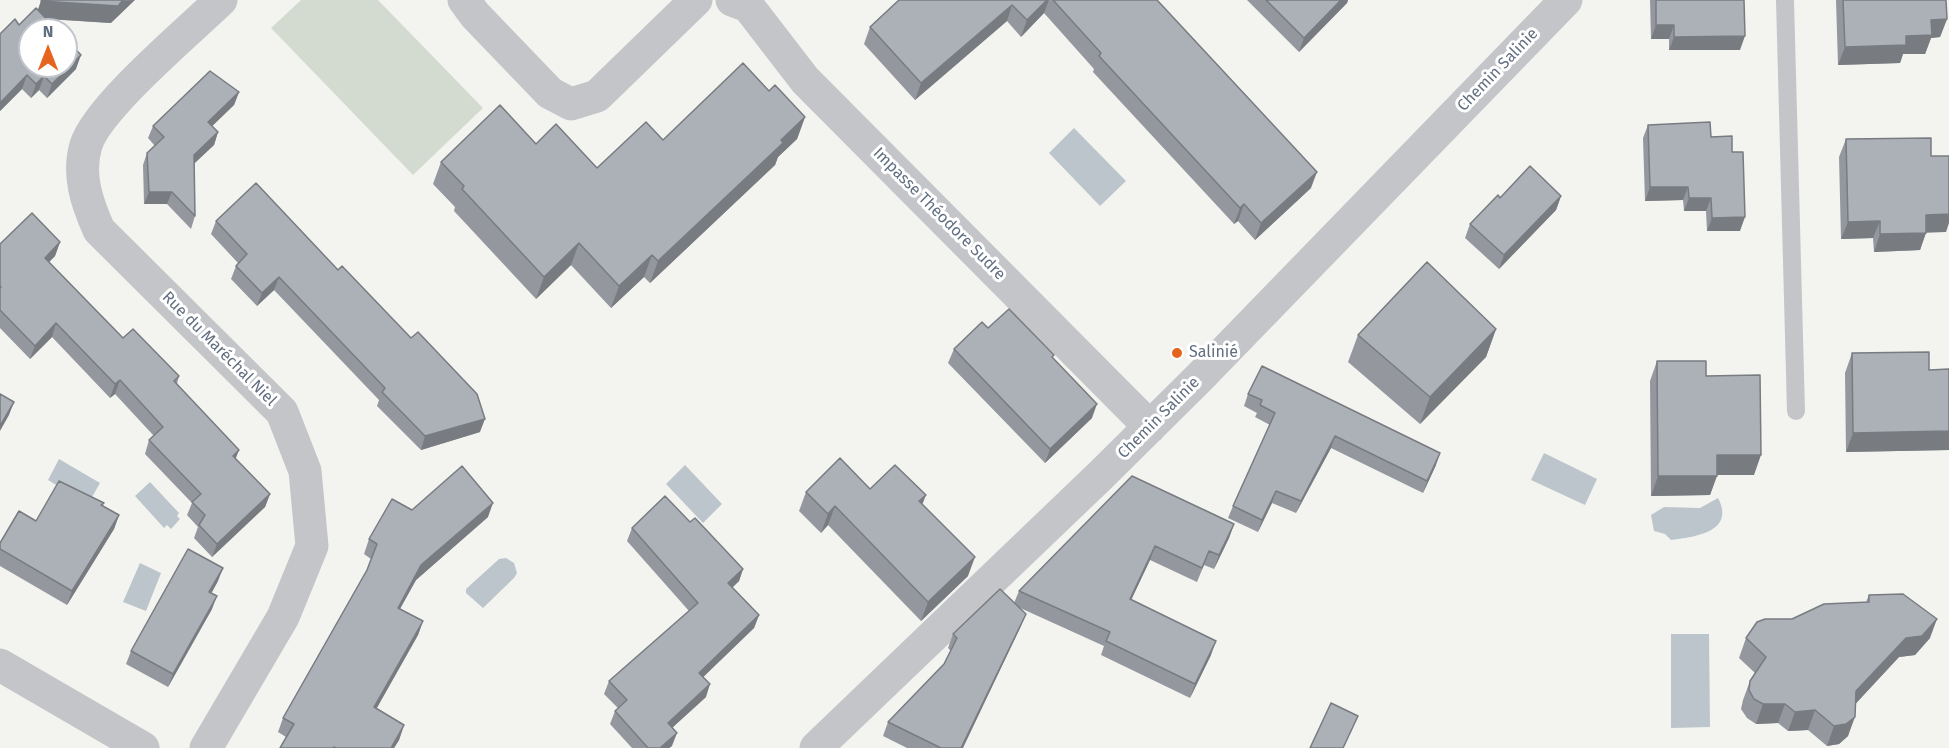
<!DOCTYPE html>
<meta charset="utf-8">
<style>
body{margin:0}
#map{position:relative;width:1949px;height:748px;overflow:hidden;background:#f3f4ef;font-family:"Fira Sans",sans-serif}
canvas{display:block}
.north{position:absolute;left:18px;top:18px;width:60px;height:60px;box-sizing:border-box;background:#fff;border:2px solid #c0c5cd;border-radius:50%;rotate:0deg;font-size:16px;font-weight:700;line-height:24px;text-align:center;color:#626f81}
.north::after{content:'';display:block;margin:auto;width:21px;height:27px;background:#e5651e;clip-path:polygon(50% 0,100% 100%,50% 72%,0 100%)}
</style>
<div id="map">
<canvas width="1949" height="748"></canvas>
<div class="north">N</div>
</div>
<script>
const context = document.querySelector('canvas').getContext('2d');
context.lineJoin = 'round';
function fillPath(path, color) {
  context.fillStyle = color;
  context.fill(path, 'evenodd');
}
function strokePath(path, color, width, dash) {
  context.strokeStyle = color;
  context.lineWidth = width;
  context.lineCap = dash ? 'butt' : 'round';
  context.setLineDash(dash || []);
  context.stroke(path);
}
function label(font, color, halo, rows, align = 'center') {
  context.font = font + ' "Fira Sans",sans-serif';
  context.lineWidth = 6;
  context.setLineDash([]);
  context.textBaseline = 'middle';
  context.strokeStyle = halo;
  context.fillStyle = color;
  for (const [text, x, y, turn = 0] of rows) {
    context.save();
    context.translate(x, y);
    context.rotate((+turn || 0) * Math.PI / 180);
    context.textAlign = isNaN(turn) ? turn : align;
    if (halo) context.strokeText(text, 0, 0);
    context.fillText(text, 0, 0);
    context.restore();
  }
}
const green = new Path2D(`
 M301 0H378L483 108 413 175 271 28Z`);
const water = new Path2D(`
 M1074 128 1126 181 1100 206 1049 153Z
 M1544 453 1597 479 1585 505 1531 480Z
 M59 459 100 483 88 504 48 480Z
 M685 465 722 504 703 523 666 484Z
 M150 482 179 513 177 516 180 519 171 529 167 525 164 528 135 496Z
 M1718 498C1736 532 1694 537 1671 540L1665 534 1654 531 1651 515 1664 507 1700 508Z
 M506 558 514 563 517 573 514 578 483 608 466 593V589L499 559Z
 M140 563 161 573 146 611 123 602Z
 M1671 634H1709L1710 727 1671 728Z`);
const lane = new Path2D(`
 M1785 0 1796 411`);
const street = new Path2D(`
 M464 0 475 15 550 93 571 104 597 96 696 0
 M732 0 748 6 805 80 1150 427
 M0 665 143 748
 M206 748 283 617 312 546 305 471 282 412 99 230C87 203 77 175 86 145 98 107 189 31 221 0
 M816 748 1101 475 1199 378 1566 0`);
const wall = new Path2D(`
 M899 0H1157L1311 188 1255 240 1238 221 1234 224 1093 72 1094 69 1044 13 1021 37 1007 21 915 100 864 44 870 27Z
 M1247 0H1348L1347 3 1299 52Z
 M1650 0H1744L1740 50H1669V39H1651Z
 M1836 0H1946L1947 19 1940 37 1931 38 1925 54H1903L1900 63 1838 65Z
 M41 1 111 23 46 19 76 69 47 98 39 90 31 98 22 89 0 111V34L19 25 38 10Z
 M769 91 805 117 797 139 778 157 775 165 650 283 644 277 611 308 571 265 536 299 454 211 455 207 433 184 441 162 597 168 663 140Z
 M239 92 234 105 212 126 218 132 214 145 194 164 195 216 191 229 167 204H144L143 165 147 153 155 146 148 138 153 126Z
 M1648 125 1711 137 1732 152 1740 231H1707L1706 211H1684L1683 200 1645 201 1643 138Z
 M1846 139 1931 156 1946 232H1926L1920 250 1874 252 1873 238 1841 239 1839 157Z
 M1561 196 1556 210 1499 269 1465 238 1470 224Z
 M216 221 480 432 421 450 377 406 379 400 274 290 257 306 231 279 236 266 238 263 211 234Z
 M60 242 55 256 49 262 123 338 179 376 177 384 236 459 270 494 265 507 212 557 194 538 198 527 187 515 192 503 145 454 149 440 154 436 115 394 110 398 52 337 30 359 0 328V244Z
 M988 328 1053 358 1092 418 1045 463 948 363 954 349Z
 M1496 329 1486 357 1420 424 1348 362 1358 335Z
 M1852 353 1929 370 1949 369V450L1846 452 1845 373Z
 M1657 361 1706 376 1754 475H1717L1710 495 1651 496 1650 381Z
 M1248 394 1436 465 1423 493 1331 448 1296 513 1272 503 1258 532 1228 518 1233 506 1270 425 1255 417 1257 413 1244 406Z
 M1132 476 1234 524 1229 538 1214 569 1204 565 1197 582 1150 560 1131 600 1211 655 1190 698 1101 655 1104 646 1018 607 1026 614 1020 628 962 748H907L883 736 888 722 944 664 951 651 948 648 953 634 1014 603 1019 591Z
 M870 489 922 504 968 576 921 621 828 525 821 533 799 511 806 492Z
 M104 503 103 506 119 515 114 529 67 605 0 566V543L36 521Z
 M412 510 488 517 416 580 400 609 423 621 418 635 376 709 404 725 399 740 394 748H280L286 737 278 732 283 718 367 570 371 559 364 554 369 539Z
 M690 522 743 569 739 581 732 588 759 615 754 628 703 677 706 697 672 728V746L669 748H632L610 724 615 711 618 708 604 694 609 681 689 611 627 541 632 528Z
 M218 581 211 593 212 609 168 687 126 664 131 651Z
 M1869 595 1930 638 1915 655 1899 657 1855 704 1848 736 1839 744 1827 746 1808 730 1788 731 1778 723 1756 724 1747 718 1741 709 1743 700 1750 681 1755 673 1739 658 1746 638 1792 619 1866 602Z`);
const shadedWall = new Path2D(`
 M135 0 111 23 35 18 41 1Z
 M1047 0H1049L1044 13 1021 37 1027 20Z
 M1341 0H1348L1347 3 1299 52 1304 38Z
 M1012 5 1007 21 915 100 921 83Z
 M1947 19 1940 37 1931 38 1925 54H1903L1900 63 1838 65 1845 47 1931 20Z
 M1656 25H1674L1669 39H1651Z
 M1745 36 1740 50H1669L1674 37Z
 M81 55 76 69 47 98 52 84Z
 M27 75 22 89 0 111V103Z
 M44 76 39 90 31 98 36 84Z
 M239 92 234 105 204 134 208 122Z
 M805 117 797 139 778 157 775 165 650 283 658 261Z
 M218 132 214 145 189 168 194 155Z
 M1317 172 1311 188 1255 240 1261 223Z
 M1650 187H1688L1683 200 1645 201Z
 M149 192H172L167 204H144Z
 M1561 196 1556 210 1499 269 1504 255Z
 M1689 198H1711L1706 211H1684Z
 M1244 204 1238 221 1234 224 1240 208Z
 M1949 214V223L1946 232 1919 233 1926 215Z
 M1745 217 1740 231H1707L1712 218Z
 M1880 221 1873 238 1841 239 1848 222Z
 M1926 233 1920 250 1874 252 1880 234Z
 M60 242 55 256 40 271 45 258Z
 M579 243 571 265 536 299 544 277Z
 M652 255 644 277 611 308 619 286Z
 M279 277 274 290 257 306 262 293Z
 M56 323 52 337 30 359 35 346Z
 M1496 329 1486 357 1420 424 1430 397Z
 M120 380 115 394 110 398 115 384Z
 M14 402 9 415 0 431V426Z
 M1097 404 1092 418 1045 463 1050 449Z
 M485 419 480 432 421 450 425 436Z
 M1949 431V450L1846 452 1853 433Z
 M1335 436 1331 448 1296 513 1301 501Z
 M239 450 234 463 233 456Z
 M1440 453 1436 465 1423 493 1427 481Z
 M1717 455H1761L1754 475H1710Z
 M1658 476H1717L1710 495 1651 496Z
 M1276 491 1272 503 1258 532 1262 520Z
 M270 494 265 507 212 557 217 544Z
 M926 495 919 513V501Z
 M493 503 488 517 416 580 392 623 398 608 421 565Z
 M835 506 828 525 821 533 828 514Z
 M119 515 114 529 67 605 72 591Z
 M1234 524 1229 538 1214 569 1219 555Z
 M1155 546 1150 560 1125 613 1130 599Z
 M975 557 968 576 921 621 928 602Z
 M223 568 218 581 205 605 209 592Z
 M743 569 739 581 723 596 728 583Z
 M217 596 212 609 168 687 173 674Z
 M1026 614 1020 628 963 748H961Z
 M759 615 754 628 695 685 699 673Z
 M1937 619 1930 638 1915 655 1899 657 1849 711 1856 691 1906 638Z
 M423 621 418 635 369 722 374 707Z
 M1216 641 1211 655 1190 698 1195 684Z
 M710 684 706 697 663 736 668 723Z
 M1763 704H1785L1778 723 1756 724Z
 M1815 710 1808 730 1788 731 1795 712Z
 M1855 717 1848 736 1839 744 1827 746 1834 726Z
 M404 725 399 740 394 748H391Z
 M677 733 672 746 669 748H660Z`);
const building = new Path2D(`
 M42 0H123L118 6 41 1Z
 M899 0H1047L1027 20 1012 5 921 83 870 27Z
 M1053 0H1157L1317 172 1261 223 1244 204 1240 208 1099 56 1101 53Z
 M1266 0H1341L1304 38Z
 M1656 0H1744L1745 36 1674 37V25H1656Z
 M1843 0H1946L1947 19 1931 20 1932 35 1906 36V45L1845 47Z
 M36 8 57 30H30V66H66V39L81 55 52 84 44 76 36 84 27 75 0 103V34L15 19 19 25Z
 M743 63 769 91 775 85 805 117 781 140 783 143 658 261 652 255 619 286 579 243 544 277 462 189 464 186 441 162 500 105 536 144 556 124 597 168 646 122 663 140Z
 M210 71 239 92 208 122 218 132 194 155 195 216 172 192H149L147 153 164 137 153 126Z
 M1710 122 1711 137 1732 136V152H1743L1745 217 1712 218 1711 198H1689L1688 187H1650L1648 125Z
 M1931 138V156H1949V214L1926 215V233L1880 234V221L1848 222 1846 139Z
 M1530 166 1561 196 1504 255 1470 224 1498 195 1500 198Z
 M256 183 338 270 342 266 411 338 418 332 477 394 485 419 425 436 382 392 385 388 279 277 262 293 236 266 247 254 216 221Z
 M32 213 60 242 45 258 123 338 133 329 179 376 174 381 239 450 233 456 270 494 217 544 199 525 205 515 192 502 201 494 149 440 163 427 120 380 115 384 56 323 35 346 0 310V288L1 287 0 286V244Z
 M1427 262 1496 329 1430 397 1358 335Z
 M1009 309 1054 355 1052 357 1097 404 1050 449 954 349 982 322 988 328Z
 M1929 352V370L1949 369V431L1853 433 1852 353Z
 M1657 361H1706V376L1760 375 1761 455H1717V476H1658Z
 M1262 366 1440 453 1427 481 1335 436 1301 501 1276 491 1262 520 1233 506 1275 413 1260 405 1262 400 1248 394Z
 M0 394 14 402 0 426Z
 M840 458 870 489 895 465 926 495 919 501 975 557 928 602 835 506 828 514 806 492Z
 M462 466 493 503 421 565 398 608 423 621 374 707 404 725 391 748H336L334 747 333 748H280L294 724 283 718 367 570 377 544 369 539 392 499 412 510Z
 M1132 476 1234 524 1219 555 1209 551 1202 568 1155 546 1130 599 1216 641 1195 684 1106 641 1110 632 1019 591Z
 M59 481 104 503 101 505 119 515 72 591 0 549V543L19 511 36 521Z
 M665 496 690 522 695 518 743 569 728 583 759 615 699 673 710 684 668 723 677 733 660 748H648L615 711 627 700 609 681 698 603 632 528Z
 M188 549 223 568 209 592 217 596 173 674 131 651Z
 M1000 589 1026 614 961 748H941L888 722 944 664 957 638 953 634Z
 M1903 594 1937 619 1922 636 1906 638 1856 691 1855 717 1846 724 1834 726 1815 710 1795 712 1785 704H1763L1754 699 1749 690 1750 681 1766 657 1746 638 1757 622 1765 619H1792L1824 604 1869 602V595Z
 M1331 703 1358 716 1343 748H1310Z`);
const markers = [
 [1177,353,6,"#e5651e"]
];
const streetNames = [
 ["Chemin Salinie",1498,70,-46],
 ["Impasse Théodore Sudre",939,214,45],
 ["Rue du Maréchal Niel",219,349,45],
 ["Chemin Salinie",1159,418,-45]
];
const poiNames = [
 ["Salinié",1189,353]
];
fillPath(green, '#d3dbd0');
fillPath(water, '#bcc5cb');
strokePath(lane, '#c3c5c9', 18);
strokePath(street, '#c3c5c9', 33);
fillPath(wall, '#94989e');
fillPath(shadedWall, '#787c81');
fillPath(building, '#acb1b8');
strokePath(building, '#787c81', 1.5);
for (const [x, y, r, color] of markers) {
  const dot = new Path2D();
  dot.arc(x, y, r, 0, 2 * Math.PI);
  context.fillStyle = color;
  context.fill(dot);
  strokePath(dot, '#fff', 2);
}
label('16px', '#626f81', '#fff', streetNames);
label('16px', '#626f81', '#fff', poiNames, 'left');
</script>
